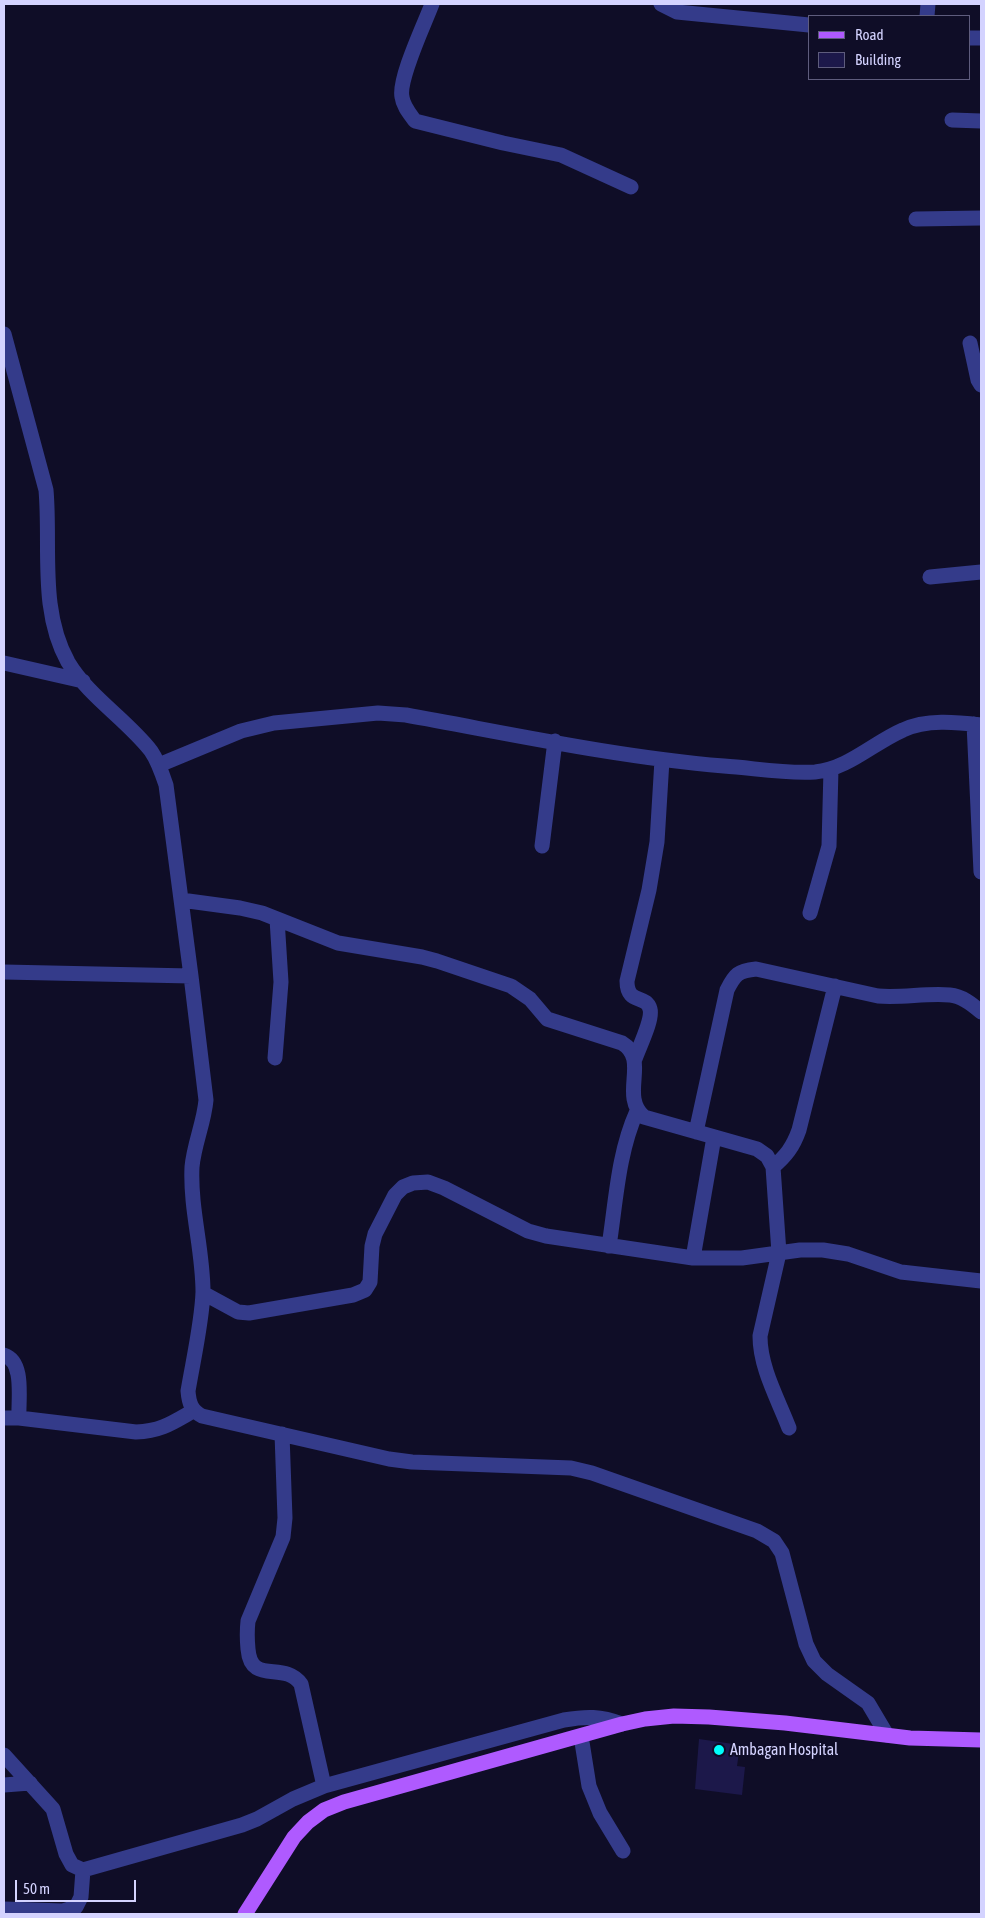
<!DOCTYPE html>
<style>
body{margin:0}
#map{position:relative;width:985px;height:1918px;overflow:hidden;background:#0f0d27;font-family:"Asap Condensed",sans-serif}
canvas{display:block}
.frame{position:absolute;inset:0;border:5px solid #d4d3ff;pointer-events:none}
.legend{position:absolute;left:808px;top:15px;width:162px;height:65px;box-sizing:border-box;background:#0f0d27;border:1px solid #5e5c7d;margin:0;padding:6px 9px;list-style:none;font-size:15px;color:#d4d3ff}
.legend li{display:flex;align-items:center;gap:10px;height:25px}
.legend b{width:25px;border:1px solid #5e5c7d}
.scale{position:absolute;left:15px;top:1880px;width:121px;height:22px;box-sizing:border-box;border:2px solid #d4d3ff;border-top:0;padding-left:6px;font-size:15px;line-height:18px;white-space:nowrap;color:#d4d3ff;-webkit-text-stroke:4px #0f0d27;paint-order:stroke}
</style>
<div id="map">
<canvas width="985" height="1918"></canvas>
<div class="frame"></div>
<ul class="legend">
<li><b style="height:6px;background:#af5aff"></b>Road</li>
<li><b style="height:14px;background:#1c184a"></b>Building</li>
</ul>
<div class="scale">50 m</div>
</div>
<script>
const context = document.querySelector('canvas').getContext('2d');
context.lineJoin = 'round';
function fillPath(path, color) {
  context.fillStyle = color;
  context.fill(path, 'evenodd');
}
function strokePath(path, color, width, dash) {
  context.strokeStyle = color;
  context.lineWidth = width;
  context.lineCap = dash ? 'butt' : 'round';
  context.setLineDash(dash || []);
  context.stroke(path);
}
function label(font, color, halo, rows, align = 'center') {
  context.font = font + ' "Asap Condensed",sans-serif';
  context.lineWidth = 4;
  context.setLineDash([]);
  context.textBaseline = 'middle';
  context.strokeStyle = halo;
  context.fillStyle = color;
  for (const [text, x, y, turn = 0] of rows) {
    context.save();
    context.translate(x, y);
    context.rotate((+turn || 0) * Math.PI / 180);
    context.textAlign = isNaN(turn) ? turn : align;
    if (halo) context.strokeText(text, 0, 0);
    context.fillText(text, 0, 0);
    context.restore();
  }
}
const building = new Path2D(`
 M699 1739 740 1745 737 1766 745 1767 742 1795 695 1789Z`);
const minor = new Path2D(`
 M432 4C425 23 398 79 402 97 403 106 410 114 415 121L503 143 561 155 631 187
 M661 4 677 12 809 25
 M927 16 928 4
 M969 38H981
 M952 120 981 121
 M916 219 981 218
 M4 334 46 490C51 547 39 610 68 662 89 697 126 719 151 751 158 761 162 773 166 785L191 976 206 1100C204 1123 194 1144 192 1167 190 1209 203 1250 203 1292 202 1322 193 1361 188 1391 189 1403 191 1410 202 1416L389 1459 412 1462 571 1468 592 1473 757 1531 774 1541 782 1553 806 1644 814 1661 827 1674 868 1703 887 1735
 M970 343 978 380 981 385
 M930 577 981 572
 M4 663 83 681
 M974 724 981 872
 M159 765 241 731 274 723 378 713 406 715C512 734 617 757 724 766 754 768 785 774 815 772 848 769 873 743 903 730 926 719 956 722 981 725
 M542 846 555 741
 M181 900 240 908 262 913 338 943 422 957 437 961 511 986 530 999 547 1019 622 1043C650 1060 619 1095 644 1117L757 1149 767 1156 773 1167 779 1253 760 1336C760 1368 778 1399 789 1428
 M810 913 829 846 831 769
 M4 972 191 976
 M275 1058 281 982 277 919
 M635 1059C639 1047 653 1020 650 1009 646 994 627 1005 627 981L649 890 657 842 662 760
 M696 1132 727 990C735 974 738 971 756 969L878 996C902 998 926 993 950 995 962 996 972 1004 981 1012
 M773 1167C786 1156 793 1147 799 1130L835 986
 M609 1246C616 1201 618 1153 637 1111
 M693 1258 714 1137
 M203 1293 238 1312 249 1313 353 1295 365 1290 370 1282 372 1246 375 1234 395 1195 403 1187 413 1183 428 1182 444 1188 528 1231 546 1236 693 1258H742L800 1250H823L848 1254 901 1272 981 1281
 M4 1355C25 1362 18 1399 19 1418
 M4 1418H19L136 1432C161 1431 172 1423 193 1411
 M282 1434 285 1518 283 1537 248 1621C247 1630 247 1639 248 1649 251 1686 284 1660 301 1684L324 1786
 M581 1736 589 1786 600 1813 623 1851
 M4 1755 53 1809 66 1854 72 1865 83 1870 242 1825 257 1819 293 1799 324 1786 564 1720C587 1716 600 1716 622 1724
 M4 1785 30 1783
 M4 1909 63 1911 76 1907 81 1897 83 1870`);
const major = new Path2D(`
 M245 1914 294 1837 308 1822 324 1810 344 1802 622 1724 645 1719 674 1716 709 1717 785 1723 910 1738 981 1740`);
const markers = [
 [719,1750,6,"#00fefc"]
];
const poiNames = [
 ["Ambagan Hospital",730,1750]
];
fillPath(building, '#1c184a');
strokePath(minor, '#343b8a', 15);
strokePath(major, '#af5aff', 15);
for (const [x, y, r, color] of markers) {
  const dot = new Path2D();
  dot.arc(x, y, r, 0, 2 * Math.PI);
  context.fillStyle = color;
  context.fill(dot);
  strokePath(dot, '#0f0d27', 2);
}
label('16px', '#d4d3ff', '#0f0d27', poiNames, 'left');
</script>
